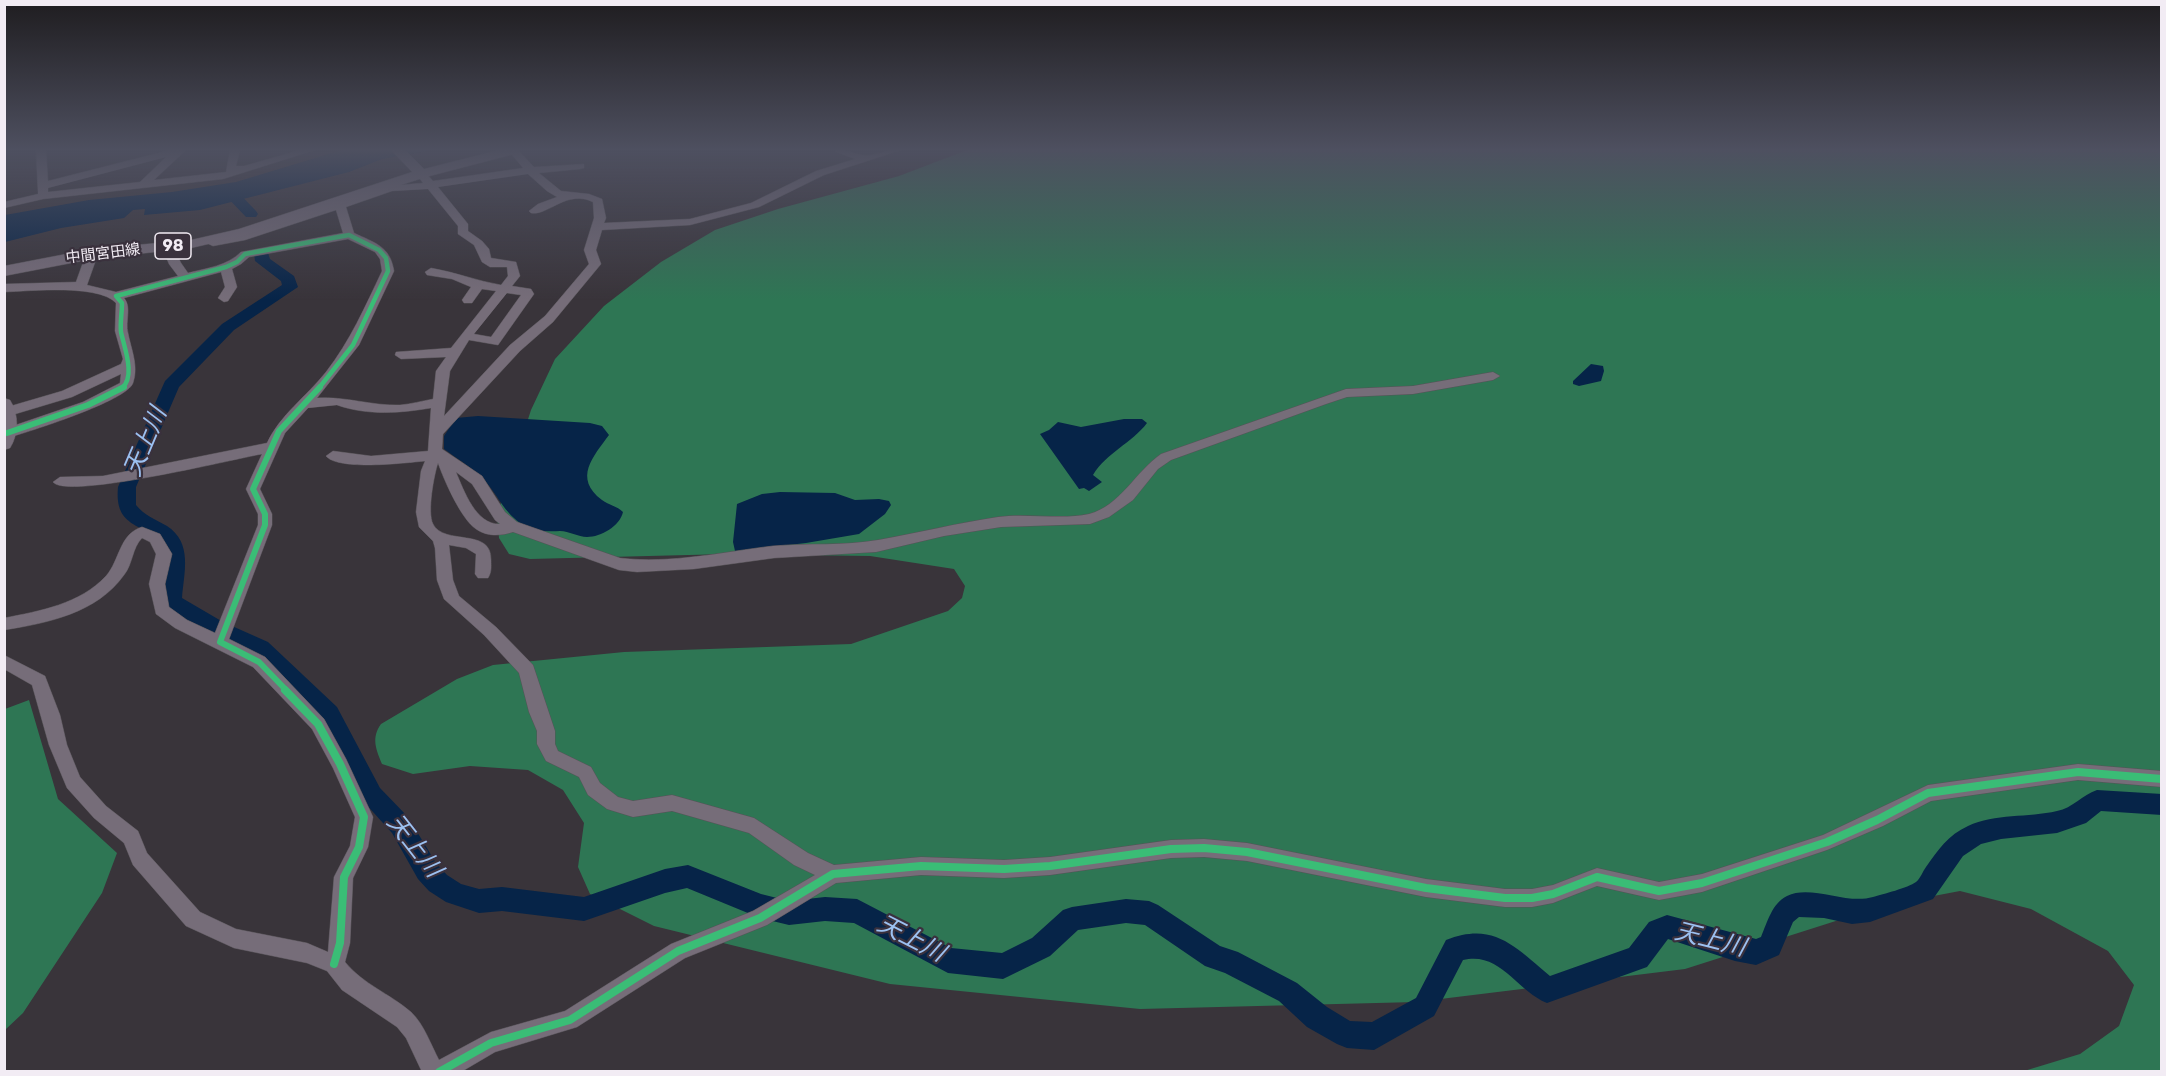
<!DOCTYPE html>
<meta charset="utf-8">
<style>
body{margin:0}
#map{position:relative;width:2166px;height:1076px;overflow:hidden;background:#39343a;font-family:Rubik,sans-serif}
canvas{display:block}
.frame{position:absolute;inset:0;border:6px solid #f2ecf4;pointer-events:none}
</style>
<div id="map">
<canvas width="2166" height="1076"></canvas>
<div class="frame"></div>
</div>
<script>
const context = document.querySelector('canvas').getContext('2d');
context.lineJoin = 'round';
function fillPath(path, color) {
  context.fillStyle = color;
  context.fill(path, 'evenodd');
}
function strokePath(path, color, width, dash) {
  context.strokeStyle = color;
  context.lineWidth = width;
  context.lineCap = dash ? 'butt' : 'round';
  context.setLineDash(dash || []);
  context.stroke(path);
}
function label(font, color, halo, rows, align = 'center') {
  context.font = font + ' Rubik,"Noto Sans JP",sans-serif';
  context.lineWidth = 4.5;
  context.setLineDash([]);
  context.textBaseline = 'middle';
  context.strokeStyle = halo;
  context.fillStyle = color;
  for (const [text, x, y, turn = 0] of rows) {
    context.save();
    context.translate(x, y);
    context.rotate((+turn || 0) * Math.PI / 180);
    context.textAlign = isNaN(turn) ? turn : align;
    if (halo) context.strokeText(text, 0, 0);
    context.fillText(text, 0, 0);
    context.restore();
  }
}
const forest = new Path2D(`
 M967 150H2161V1071H2024L2080 1054 2119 1026 2134 985 2108 951 2031 909 1960 891 1886 905 1685 969 1416 1002 1140 1009 890 984 654 926 590 894 578 867 584 823 563 790 528 770 470 766 413 774 382 764C376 749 371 738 381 724L457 679 493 665 624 652 851 644 948 611 962 598 965 586 954 569 870 556 728 554 530 559 509 554 499 538 497 515 531 410 555 359 604 306 661 262 715 230 778 209 899 176Z
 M29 700 58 799 117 853 102 893 23 1013 5 1030V709Z`);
const water = new Path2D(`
 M342 150H434L382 159 349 172 200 210 144 215 145 209 133 210 124 218 61 228 5 242V215L89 200 172 192 236 182Z
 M1591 364 1603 366 1604 371 1601 381 1579 386 1573 384V381Z
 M478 416 590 423 602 426 609 435C593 457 573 478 602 500 609 505 617 506 623 512 620 526 601 537 587 537 578 537 569 531 560 531 546 532 532 531 520 523 502 510 496 491 481 477 470 466 456 458 444 449V436L456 418Z
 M1124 419H1142L1147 423C1132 443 1106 453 1093 475L1102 482 1089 491 1084 488 1079 489 1040 434 1049 430 1058 422 1081 427Z
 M780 492 835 493 855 500 879 499 889 501 891 505 885 514 859 534 806 543 735 551 733 542 737 504 762 494Z`);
const river = new Path2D(`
 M228 186 233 187 256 211 258 214 256 217H246L223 193 221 190Z
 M262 248 267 250 270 259 294 276 298 287 234 330 179 387 136 487V505C144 515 156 520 167 526 193 543 184 572 182 598L223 622 268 642 337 707 380 788 408 817 436 863 447 875 461 884 479 889 502 887 584 897 665 869 688 865 761 894 789 901 825 897 857 899 951 948 1002 953 1032 938 1063 910 1072 907 1126 899 1149 901 1158 905 1220 946 1238 952 1297 983 1327 1007 1350 1021 1372 1022 1416 998 1446 940C1494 921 1515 947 1550 976L1629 948 1649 922 1667 915 1756 939 1761 937C1767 923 1772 903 1787 896 1811 884 1846 905 1873 897 1883 894 1908 888 1916 882 1920 879 1923 871 1926 867 1938 850 1948 835 1968 826 1995 813 2028 818 2057 811 2073 808 2082 795 2097 790L2162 794V815L2101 811 2086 823 2057 833 2001 839 1981 844 1963 856 1933 899 1870 922 1852 924 1824 918 1799 917 1793 922 1779 955 1756 965 1735 961 1668 939 1647 967 1547 1003C1516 990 1500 951 1463 960L1434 1016 1374 1050 1347 1048 1337 1044 1307 1027 1279 1001 1225 973 1205 966 1145 925 1126 923 1078 930 1050 956 1003 979 948 973 854 923 825 921 789 925 760 918 687 888 665 893 584 921 502 911 479 913 446 902 429 891 418 879 392 833 364 802 321 721 283 685 273 672 254 654 209 634 165 608 162 602 166 564 165 547C144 521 114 530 118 487L165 381 222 324 282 285 281 281 255 261 254 253Z`);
const minor = new Path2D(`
 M36 150H46L48 181 170 150H186L154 180 226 172 230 150H240L236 166H244L300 150H315L223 179 43 199 4 208V202L38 194ZM166 157 140 182 48 192V188Z
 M508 150H518L534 167 584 164V168L580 169 539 173 561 191 589 194 602 199 606 218 604 223 690 219 751 203 816 171 855 159 836 152 835 150C846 150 853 153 863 155 872 157 888 149 901 150L824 175 759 207 690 225 602 230 596 250 601 264 553 322 520 351 443 434 442 449 482 476 505 512 517 522 620 558C671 564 722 552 773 546 808 543 844 546 878 540 918 533 957 523 998 517 1025 513 1063 520 1089 514 1120 506 1136 471 1161 454L1346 389 1413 386 1493 372 1500 376 1493 380 1413 394 1347 397 1326 404 1171 460 1158 469 1133 500 1109 517 1090 524 1001 527 944 536 876 552 774 558 694 569 637 572 619 570 513 532C501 536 487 537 476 529 461 519 444 480 438 463 434 475 427 512 433 524 444 546 492 527 491 560 491 566 492 572 488 578H478L475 574 476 554 466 548 449 545 453 580 459 596 496 627 533 665 555 731V744L558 751 591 767 600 783 618 797 633 801 672 795 754 818 808 853 834 865 921 857 1004 860 1050 857 1171 840 1204 839 1247 843 1426 879 1505 889H1532L1553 885 1597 868 1659 882 1702 874 1823 835 1928 785 2078 764 2162 771V787L2078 780 1931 801 1883 826 1827 850 1702 892 1659 900 1597 886 1553 903 1532 907H1505L1426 897 1247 861 1204 857 1171 858 1050 875 1004 878 921 875 836 883 767 925 685 958 577 1027 495 1052 461 1072H422L406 1038 397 1027 342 990 327 971 307 963 234 948 186 926 133 865 124 843 94 818 67 788 49 745 32 685 4 669V655L45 676 60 715 67 745 80 777 106 806 138 831 147 853 200 912 236 929 307 943 328 952 334 877 350 846 355 817 333 768 312 729 253 667 175 628 156 614 149 584 156 554 150 542 142 538C132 548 133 564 124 575 97 613 48 623 4 630V618C40 611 80 604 106 576 120 560 119 534 142 527L160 534 172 554 165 584 169 607 187 620 215 633 258 525V514L246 489 262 454C234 459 66 500 53 482L60 477 103 476 267 443C280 415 306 397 326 372 350 341 365 307 382 271L380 259 375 252 348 239 249 257 241 264 232 269 237 287 228 301 224 302 218 298 225 287 221 272 124 298C132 307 125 321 128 333 131 349 139 366 133 383 127 401 28 432 7 438L4 437V429L83 402 120 383 121 374 72 397 12 415 4 416V408L62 391 121 364 123 359 115 331 116 303C99 284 30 291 4 292V284L76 282 86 254 92 251 98 254 87 285 116 292 178 276 169 264 162 247 164 245H172L181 263 188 273C207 268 227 266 241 252L343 233 336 210 245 240 213 246 200 240 206 237 214 239 243 234 387 186 423 183 416 174 421 171 425 172 433 181 523 168ZM528 174 547 191 557 197 538 204 529 211 531 213C548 216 567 189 593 202L594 218 584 250 589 264 545 316 510 345 444 416 450 371 469 340 498 345 534 294 531 289 512 286 520 276 516 262 491 258 489 249 482 241 468 231V224L438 187ZM428 189 458 226V234L474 245 482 262 490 267H507L508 276 501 285C477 281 455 272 431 268L425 272 427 275 452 279 471 287 462 300 464 303H472L482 289 496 291 451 348 396 352 395 355 401 359 446 357 436 371 433 399C422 401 411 404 400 405 372 406 345 396 317 398L359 345 394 271C390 246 375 243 354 233L346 207 392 191ZM507 293 521 295 491 337 474 334ZM337 405C368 416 401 413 431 408L428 451 371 456 333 451 326 456C338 471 405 463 425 461L421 471 416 512 419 527 433 541 435 548 437 580 444 599 484 635 519 673 529 712 537 731V744L546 761 579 777 588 795 607 809 633 817 672 811 749 833 794 865 815 875 753 911 671 944 565 1011 491 1032 439 1060C431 1045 424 1024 411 1012 389 993 364 985 345 962L350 943 353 878 368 847 373 817 346 759 324 719 265 657 229 639 272 525V514L260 489 285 433 308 408ZM456 472 472 484 495 520 500 524C476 525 464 491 456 472Z`);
const major = new Path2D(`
 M391 150H405L424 169 499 150H520L518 153 426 177 243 236 191 248 92 259 4 276V266L92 249 191 240 239 229 412 172Z
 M4 398 10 400C19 414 19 434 10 448L4 450Z`);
const cyclewayFar2 = new Path2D(`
 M122 388C136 376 124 347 121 332 120 323 122 312 122 303L116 296 226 267 237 262 245 254 349 235 379 250 386 258 388 271 353 345 319 388`);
const cyclewayFar1 = new Path2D(`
 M7 433 88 405 124 387
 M287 691 259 662 220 642 265 525V514L253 489 279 431 320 387`);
const cycleway = new Path2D(`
 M285 690 318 724 340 764 364 817 359 847 344 877 340 943 334 964
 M439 1072 491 1043 570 1020 678 951 760 918 833 874 921 866 1004 869 1050 866 1171 849 1204 848 1247 852 1426 888 1505 898H1532L1553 894 1597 877 1659 891 1702 883 1827 842 1877 820 1928 793 2078 772 2162 779`);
const farStreetnames = [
 ["中間宮田線",103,254,-7]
];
const shields = [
 [173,246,36]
];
const shieldNames = [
 ["98",173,246]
];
const nearWaternames = [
 ["天上川",146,442,-67],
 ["天上川",414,846,52],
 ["天上川",911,939,27],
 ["天上川",1710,940,14]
];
fillPath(forest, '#2e7654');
fillPath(water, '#062448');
fillPath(river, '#062448');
strokePath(minor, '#565257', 1);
strokePath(major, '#565257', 1);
fillPath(minor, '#766d79');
fillPath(major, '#776d7a');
strokePath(cyclewayFar2, '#3abd76', 4.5);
strokePath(cyclewayFar1, '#3abd76', 6);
strokePath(cycleway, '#3abd76', 8);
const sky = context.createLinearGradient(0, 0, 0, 300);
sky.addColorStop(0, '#1f1d20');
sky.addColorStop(0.5, '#4e5060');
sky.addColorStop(1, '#4e506000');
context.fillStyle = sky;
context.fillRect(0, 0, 2166, 300);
label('15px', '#f2ecf4', '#3a313d', farStreetnames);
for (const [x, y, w] of shields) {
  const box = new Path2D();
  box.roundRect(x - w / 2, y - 13, w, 26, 4.5);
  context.fillStyle = '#3a313d';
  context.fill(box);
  strokePath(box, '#f2ecf4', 1.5);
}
label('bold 16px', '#f2ecf4', null, shieldNames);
label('italic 24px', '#9cc1f1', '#3a313d', nearWaternames);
</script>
